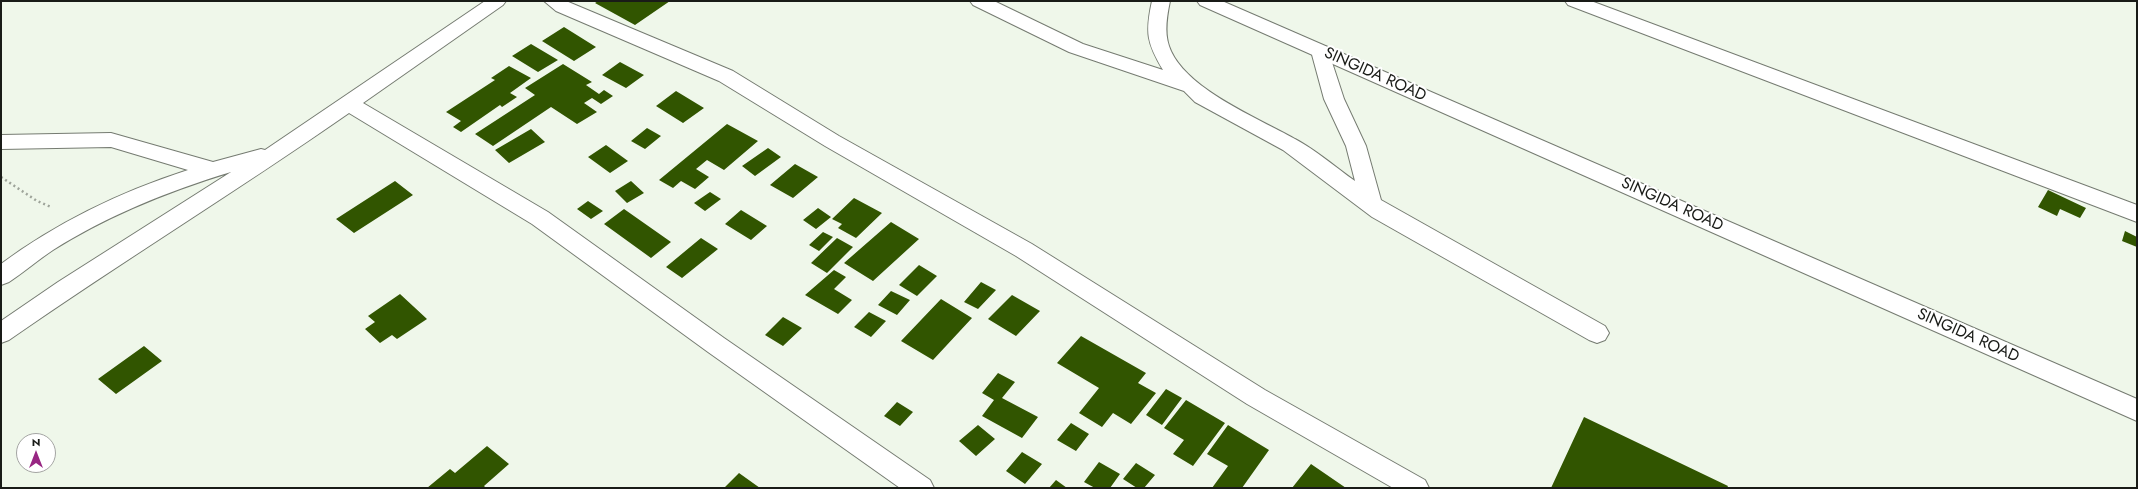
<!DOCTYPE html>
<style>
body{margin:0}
#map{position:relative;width:2138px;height:489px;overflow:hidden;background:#eff7ea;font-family:Jost,sans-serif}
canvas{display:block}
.frame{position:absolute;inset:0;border:2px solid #191b17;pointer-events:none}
.north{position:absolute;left:16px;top:433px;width:40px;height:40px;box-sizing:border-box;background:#fff;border:1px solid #a3a4a2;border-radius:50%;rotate:0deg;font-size:11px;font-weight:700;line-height:16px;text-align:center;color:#191b17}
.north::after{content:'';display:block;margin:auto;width:14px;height:18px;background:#982683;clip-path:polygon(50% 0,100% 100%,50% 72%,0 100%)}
</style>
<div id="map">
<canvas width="2138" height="489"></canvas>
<div class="frame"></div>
<div class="north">N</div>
</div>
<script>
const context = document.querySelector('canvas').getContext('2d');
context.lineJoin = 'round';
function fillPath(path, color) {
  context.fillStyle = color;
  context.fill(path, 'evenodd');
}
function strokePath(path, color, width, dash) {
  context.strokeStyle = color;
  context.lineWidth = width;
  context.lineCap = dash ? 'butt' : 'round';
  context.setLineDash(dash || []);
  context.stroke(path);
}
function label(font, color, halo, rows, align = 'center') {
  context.font = font + ' Jost,sans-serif';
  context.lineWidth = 4;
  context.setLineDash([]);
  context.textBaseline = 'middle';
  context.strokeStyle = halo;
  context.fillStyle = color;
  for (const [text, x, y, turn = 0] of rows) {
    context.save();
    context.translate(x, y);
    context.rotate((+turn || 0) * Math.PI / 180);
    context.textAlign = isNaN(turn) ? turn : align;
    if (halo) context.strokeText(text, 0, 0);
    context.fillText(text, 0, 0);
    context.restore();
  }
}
const building = new Path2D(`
 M598 1H670L635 25 595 3Z
 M564 27 596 47 574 61 542 41Z
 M531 44 558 60 538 72 512 56Z
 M620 62 644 75 626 88 602 75Z
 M563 64 592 82 586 85 599 94 604 90 613 96 601 104 592 98 584 103 597 112 577 124 551 107 493 146 475 134 535 95 525 88Z
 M509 66 531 78 510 93 517 97 502 107 500 105 461 132 453 127 461 121 446 112 495 80 491 78Z
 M676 91 704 108 683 123 656 106Z
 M727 124 758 141 724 170 707 160 696 169 709 177 695 189 681 181 673 188 659 180Z
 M647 128 661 136 645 149 631 141Z
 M531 129 545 142 509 163 495 150Z
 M606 145 628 161 610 173 588 157Z
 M768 148 781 157 755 176 742 166Z
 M795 164 818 177 793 198 770 185Z
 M395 181 413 195 354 233 336 219Z
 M631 181 644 193 627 203 615 191Z
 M2048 190 2086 208 2080 218 2060 209 2057 216 2038 207Z
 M710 192 721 199 705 211 694 203Z
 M854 198 882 213 856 238 838 228 842 224 832 219Z
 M588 201 603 211 591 219 577 209Z
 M818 208 831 217 816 229 803 220Z
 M624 209 671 242 651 258 604 224Z
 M741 210 767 226 751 240 725 224Z
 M891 222 919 239 873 281 844 263Z
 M2125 231 2137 237V247L2122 241Z
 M823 232 833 237 819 251 809 245Z
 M701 238 718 249 682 278 666 267Z
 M837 238 853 247 827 273 811 263Z
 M919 265 937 276 917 296 899 285Z
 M834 270 846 277 834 289 852 300 838 314 805 295Z
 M981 282 996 290 978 309 964 302Z
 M891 291 910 300 897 315 878 305Z
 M400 294 427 319 397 339 392 335 380 343 365 329 375 322 368 316Z
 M1012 295 1040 311 1016 336 988 319Z
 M941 299 972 318 933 360 901 341Z
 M869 312 886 321 871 337 854 327Z
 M783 317 802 328 783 346 765 335Z
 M1081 336 1146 373 1138 383 1156 393 1131 424 1113 413 1102 427 1079 413 1099 388 1057 363Z
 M144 346 162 361 116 394 98 379Z
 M998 373 1015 382 1002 398 1038 417 1022 438 982 416 994 400 982 393Z
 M1166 389 1182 398 1162 425 1146 415Z
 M1186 400 1225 423 1193 466 1173 454 1184 440 1164 428Z
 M897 402 913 412 900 426 884 416Z
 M1584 417 1728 486 1727 488H1551Z
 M1071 423 1089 434 1076 451 1057 440Z
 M978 425 995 439 976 456 959 441Z
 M1228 425 1269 450 1242 488H1212L1228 466 1207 454Z
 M487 446 509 464 484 486 486 488H427L450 469 455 473Z
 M1022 452 1042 464 1025 484 1006 471Z
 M1099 462 1120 474 1110 488H1095L1084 482Z
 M1136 463 1155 475 1144 488H1137L1123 479Z
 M1311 464 1346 488H1292Z
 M739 473 760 488H724Z
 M1056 480 1067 488H1049Z`);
const path = new Path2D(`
 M1 177 37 201 51 207`);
const minor = new Path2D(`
 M485 1H506L503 5 363 103 548 212 724 338 930 480 934 488H900L708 352 532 224 349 113C237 191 121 262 9 340L1 343V321L58 282 231 172C169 191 108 215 53 250 38 260 24 272 9 282L1 285V264C58 222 120 192 188 170L111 147 1 149V135L111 133 213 162 261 149 265 150Z
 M544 1H566L733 71 839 136 1032 244 1265 390 1425 480 1429 488H1393L1247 404 1016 256 825 146 719 81 556 11Z
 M970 1H994L1083 44 1163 70C1147 43 1145 33 1152 1H1170C1167 15 1164 32 1169 46 1183 88 1258 118 1295 139 1316 150 1335 167 1355 181L1346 146 1324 99 1311 51 1313 47 1320 45 1327 47 1344 99 1366 146 1381 200 1605 326 1609 333 1605 340 1597 343 1589 340 1372 217 1283 150 1195 102 1184 91 1069 52 973 5Z
 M1565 1H1591L2137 205V222L1568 5Z`);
const trunk = new Path2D(`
 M1197 1H1222L2137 399V421L1200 5Z`);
const streetNames = [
 ["SINGIDA ROAD",1375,75,24],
 ["SINGIDA ROAD",1672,205,24],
 ["SINGIDA ROAD",1968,336,24]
];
fillPath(building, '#315500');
strokePath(minor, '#757b71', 2);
strokePath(trunk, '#757b71', 2);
strokePath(path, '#9ea49a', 2.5, [2, 3]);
fillPath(minor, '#fff');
fillPath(trunk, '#fff');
label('16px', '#191b17', '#fff', streetNames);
</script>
